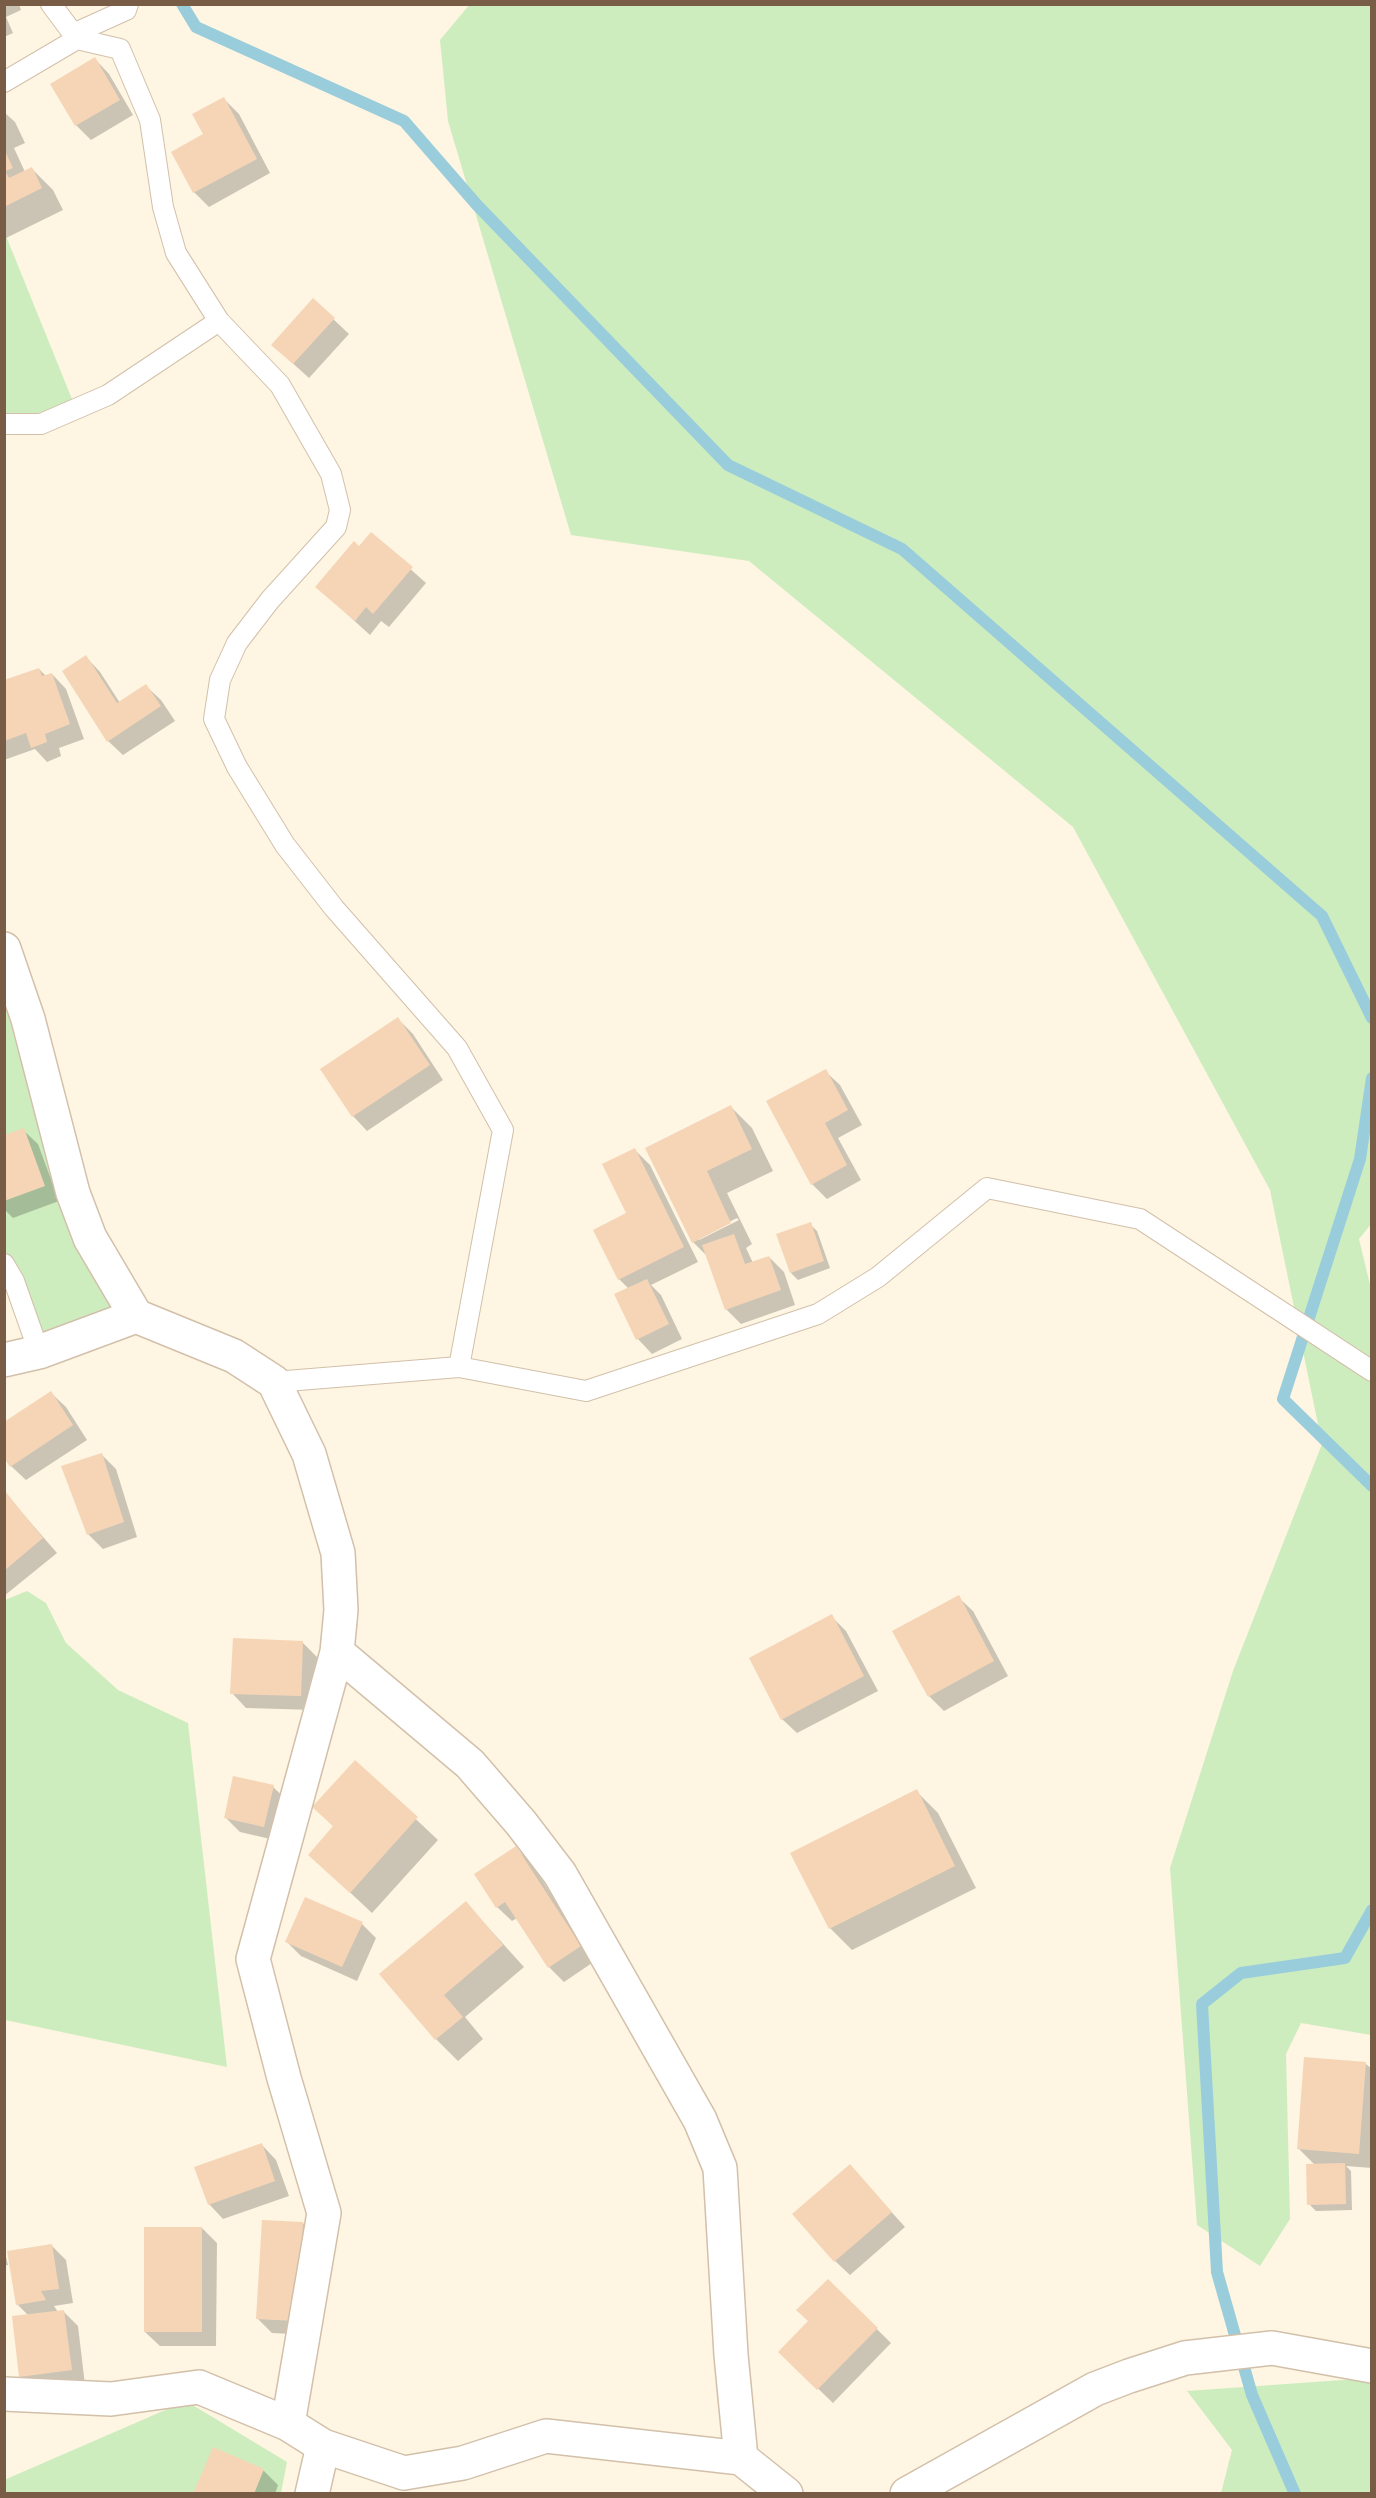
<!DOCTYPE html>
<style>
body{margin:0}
#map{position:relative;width:1376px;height:2498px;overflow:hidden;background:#fef5e2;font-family:Lato,sans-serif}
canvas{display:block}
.frame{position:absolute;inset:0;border:6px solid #785c46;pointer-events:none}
</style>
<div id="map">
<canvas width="1376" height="2498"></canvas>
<div class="frame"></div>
</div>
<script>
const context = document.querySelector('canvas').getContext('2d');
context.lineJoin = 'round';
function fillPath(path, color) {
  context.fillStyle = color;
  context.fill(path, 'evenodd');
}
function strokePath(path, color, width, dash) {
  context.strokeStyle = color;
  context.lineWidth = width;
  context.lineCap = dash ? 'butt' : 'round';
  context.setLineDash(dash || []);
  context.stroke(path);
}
const green = new Path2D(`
 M470 4 1371 5 1372 1223 1359 1239 1372 1293 1371 2035 1301 2023 1286 2054 1290 2219 1260 2266 1197 2225 1170 1868 1233 1671 1322 1444 1270 1190 1073 827 749 561 571 535 448 121 440 40Z
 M4 231 76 409 4 425Z
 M4 988 129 1313 46 1349 5 1278Z
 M27 1591 46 1603 66 1643 118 1690 188 1723 227 2067 5 2020V1600Z
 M1371 2378V2493H1221L1232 2450 1187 2391Z
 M186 2401 287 2462 281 2493 5 2494 4 2480Z`);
const shadow = new Path2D(`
 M4 4H19L21 10 6 17 13 33 4 37Z
 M95 59 109 74 133 115 91 140 76 125 52 84Z
 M224 99 239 114 270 173 209 207 194 192Z
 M4 112 15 122 25 143 14 148 25 172 32 169 53 190 63 210 4 239Z
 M313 300 349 334 309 378 288 359Z
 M371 534 426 583 389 627 381 621 370 635 317 587 360 548Z
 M86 657 100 672 120 703 146 686 161 700 175 721 123 755 108 741Z
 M39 669 46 676 52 674 66 689 84 739 59 748 61 756 47 762 35 749 4 760V681Z
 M398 1019 413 1034 443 1080 367 1131 353 1116Z
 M825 1071 840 1085 862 1125 838 1138 861 1180 827 1199 812 1184Z
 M731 1107 752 1128 773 1171 727 1193 752 1244 746 1248 753 1263 769 1257 784 1272 795 1305 741 1324 726 1309 708 1257 693 1242 647 1148ZM737 1218 739 1220 699 1240V1237Z
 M23 1130 38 1144 59 1201 13 1218 4 1209V1137Z
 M635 1150 650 1165 698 1262 651 1285 661 1295 682 1339 652 1354 638 1339 629 1289 619 1279Z
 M810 1224 817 1231 830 1268 798 1280 791 1273Z
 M51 1393 66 1407 87 1440 26 1480 11 1466Z
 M101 1454 116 1469 137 1537 103 1549 88 1534Z
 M4 1492 57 1553 4 1596Z
 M958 1597 973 1611 1008 1676 944 1711 929 1696Z
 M831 1616 846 1631 878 1691 797 1733 782 1719Z
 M303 1643 317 1657 315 1710 246 1708 232 1693Z
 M355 1762 438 1840 372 1913 310 1855 334 1827 314 1807Z
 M273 1787 288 1801 279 1841 240 1832 225 1817Z
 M916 1791 938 1813 976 1888 852 1950 830 1928Z
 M516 1848 531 1863 595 1961 564 1982 549 1967 517 1918 512 1921 497 1907Z
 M466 1903 524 1967 465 2017 483 2039 458 2061 436 2039 381 1974Z
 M362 1924 376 1938 357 1981 301 1956 287 1942Z
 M1366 2064 1372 2069V2168L1346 2166 1351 2171 1352 2210 1316 2211 1309 2204 1315 2165 1298 2148Z
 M262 2145 276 2160 289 2196 223 2219 209 2204Z
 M850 2166 905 2227 850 2275 835 2261Z
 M303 2223 317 2238 312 2335 272 2333 257 2318Z
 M202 2228 217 2243 216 2346H160L145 2332Z
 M51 2245 66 2260 73 2303 54 2306 58 2312H64L78 2326 85 2385 35 2391 20 2376 29 2316 17 2304Z
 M4 2248 8 2265 4 2266Z
 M828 2281 891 2343 833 2403 780 2352 810 2322Z
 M213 2449 264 2471 278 2485 275 2494H194Z`);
const stream = new Path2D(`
 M182 4 196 27 404 121 477 205 728 465 902 549 1322 916 1372 1018
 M1372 1078 1360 1159 1283 1399 1372 1486
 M1295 2494 1252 2395 1217 2272 1202 2004 1241 1973 1345 1958 1372 1910`);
const building = new Path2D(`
 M95 57 120 100 75 126 50 84Z
 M224 97 257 159 193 193 171 152 203 134 192 114Z
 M4 149 13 168 5 171 9 178 32 167 42 188 4 207Z
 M313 298 335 318 293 364 271 345Z
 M371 532 413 567 373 614 366 607 355 621 315 587 354 541 359 546Z
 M86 655 117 703 146 684 161 706 107 742 62 671Z
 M39 668 42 676 52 673 70 724 45 734 47 742 31 748 26 733 4 741V680Z
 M398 1017 430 1065 352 1117 320 1069Z
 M826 1069 848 1110 825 1123 847 1165 811 1185 766 1101Z
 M731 1105 752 1149 707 1171 731 1223 692 1243 645 1148Z
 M24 1128 45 1186 4 1201V1135Z
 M635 1148 684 1247 618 1280 593 1230 626 1213 602 1164Z
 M811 1222 824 1261 790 1273 776 1234Z
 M734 1234 745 1264 769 1256 781 1290 725 1310 702 1245Z
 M647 1279 669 1324 636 1340 614 1294Z
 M51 1391 73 1425 10 1467 4 1458V1422Z
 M102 1453 124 1522 87 1535 61 1466Z
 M5 1491 43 1538 5 1570Z
 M959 1595 994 1661 928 1697 892 1631Z
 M832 1614 864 1676 781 1720 749 1658Z
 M233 1638 303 1641 301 1696 230 1694Z
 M355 1760 418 1817 350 1893 308 1855 333 1826 312 1807Z
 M233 1776 274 1785 264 1827 224 1818Z
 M917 1789 955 1866 829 1929 790 1853Z
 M516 1846 581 1946 548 1968 505 1902 496 1908 474 1874Z
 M305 1897 363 1922 342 1967 285 1942Z
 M466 1901 503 1945 444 1995 463 2017 435 2040 379 1974Z
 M1304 2057 1366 2062 1359 2154 1297 2149Z
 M262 2143 275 2181 208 2205 194 2167Z
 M1345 2163 1346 2204 1307 2205 1306 2164Z
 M850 2164 892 2212 834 2262 792 2214Z
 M262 2220 303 2222 298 2321 256 2319Z
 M144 2227H202V2332H144Z
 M52 2244 59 2289 41 2291 46 2300 16 2305 7 2251Z
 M828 2279 878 2328 817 2390 778 2352 808 2321 796 2310Z
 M64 2310 72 2370 19 2377 12 2316Z
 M213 2447 264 2469 254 2494H193Z`);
const service = new Path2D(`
 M73 34 126 10 128 4
 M4 82 77 39 51 4
 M219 321 280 385 331 474 340 510 336 527 270 600 237 643 220 680 214 719 237 767 285 845 334 908 457 1048 503 1130 459 1367
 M4 424H41L108 395 219 321 176 253 163 207 150 120 120 49 77 39
 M4 1264 14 1281 39 1352
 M274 1382 459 1367 586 1391 818 1314 878 1277 987 1188 1140 1219 1372 1371`);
const minor = new Path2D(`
 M4 949 28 1019 73 1193 90 1238 136 1316 234 1356 274 1382 309 1454 338 1553 341 1610 337 1652 470 1764 521 1823 560 1874 700 2120 720 2168 731 2355 741 2458
 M4 1360 39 1352 136 1316
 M4 2394 111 2399 199 2387 288 2424 323 2446 404 2473 463 2463 546 2436 741 2458 786 2494
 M288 2424 324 2213 284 2078 253 1959 337 1652
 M312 2494 323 2446`);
const tertiary = new Path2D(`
 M907 2494 1095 2389 1129 2376 1185 2358 1272 2348 1372 2366`);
fillPath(green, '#ceedbf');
fillPath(shadow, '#0003');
strokePath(stream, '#9acddc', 12);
fillPath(building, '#f6d5b7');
strokePath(service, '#d2c0aa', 22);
strokePath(minor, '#d2c0aa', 36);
strokePath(tertiary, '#d2c0aa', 36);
strokePath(service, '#fff', 20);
strokePath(minor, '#fff', 33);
strokePath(tertiary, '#fff', 33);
</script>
